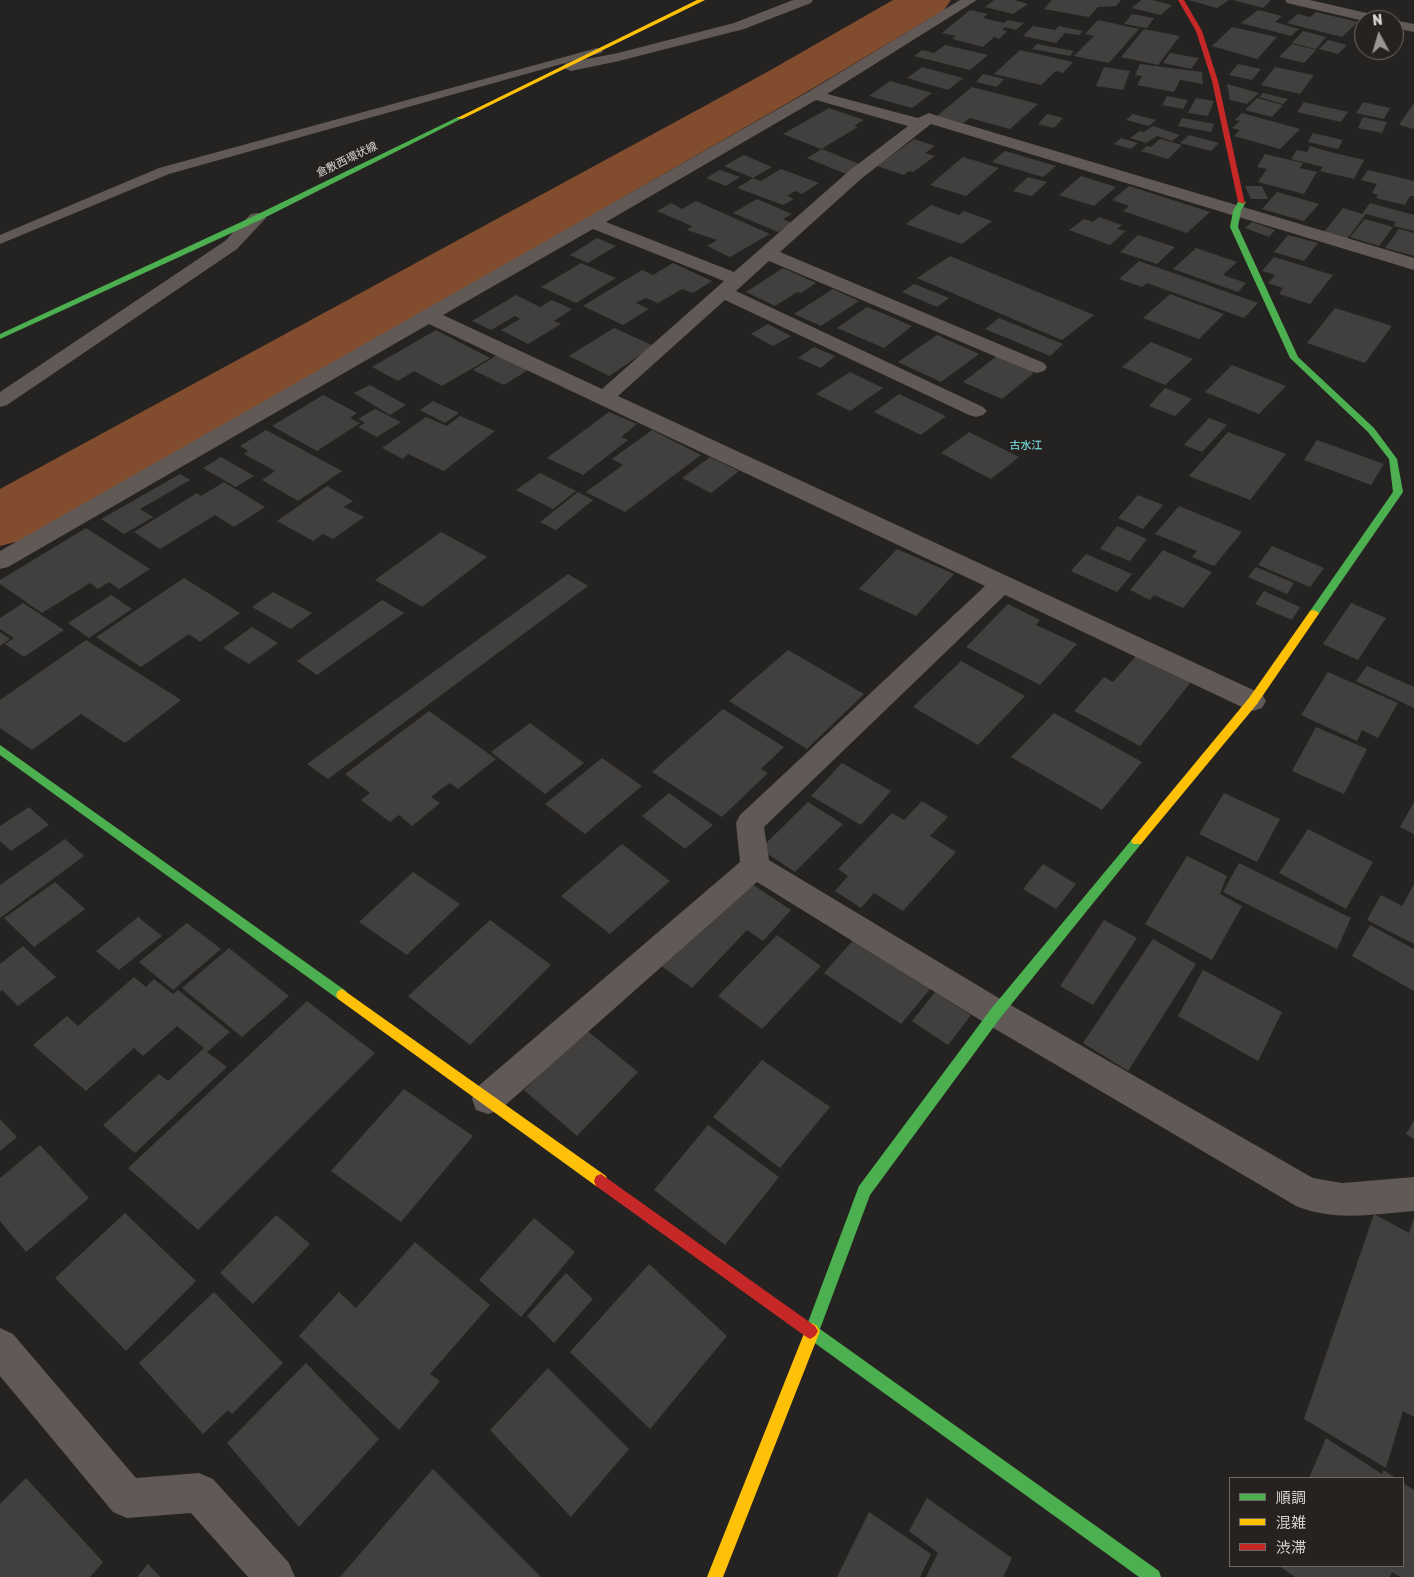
<!DOCTYPE html>
<meta charset="utf-8">
<style>
body{margin:0}
#map{position:relative;width:1414px;height:1577px;overflow:hidden;background:#252321;font-family:Rubik,"Noto Sans JP",sans-serif}
canvas{display:block}
.legend{position:absolute;left:1229px;top:1477px;width:175px;height:90px;box-sizing:border-box;background:#27221f;border:1px solid #6e6a67;margin:0;padding:6px 9px;list-style:none;font-size:15px;color:#d8d5d3}
.legend li{display:flex;align-items:center;gap:10px;height:25px}
.legend b{width:25px;border:1px solid #6e6a67}
.north{position:absolute;left:1354px;top:10px;width:50px;height:50px;box-sizing:border-box;background:#27221f;border:1px solid #6e6a67;border-radius:50%;rotate:354deg;font-size:14px;font-weight:700;line-height:20px;text-align:center;color:#d8d5d3}
.north::after{content:'';display:block;margin:auto;width:18px;height:22px;background:#999795;clip-path:polygon(50% 0,100% 100%,50% 72%,0 100%)}
</style>
<div id="map">
<canvas width="1414" height="1577"></canvas>
<ul class="legend">
<li><b style="height:6px;background:#4caf50"></b>順調</li>
<li><b style="height:6px;background:#ffc107"></b>混雑</li>
<li><b style="height:6px;background:#c62828"></b>渋滞</li>
</ul>
<div class="north">N</div>
</div>
<script>
const context = document.querySelector('canvas').getContext('2d');
context.lineJoin = 'round';
function fillPath(path, color) {
  context.fillStyle = color;
  context.fill(path, 'evenodd');
}
function label(font, color, halo, rows, align = 'center') {
  context.font = font + ' Rubik,"Noto Sans JP",sans-serif';
  context.lineWidth = 4;
  context.setLineDash([]);
  context.textBaseline = 'middle';
  context.strokeStyle = halo;
  context.fillStyle = color;
  for (const [text, x, y, turn = 0] of rows) {
    context.save();
    context.translate(x, y);
    context.rotate((+turn || 0) * Math.PI / 180);
    context.textAlign = isNaN(turn) ? turn : align;
    if (halo) context.strokeText(text, 0, 0);
    context.fillText(text, 0, 0);
    context.restore();
  }
}
const river = new Path2D(`
 M893 0H951L944 10 805 93 27 539 0 546V489L769 71Z`);
const building = new Path2D(`
 M994 0H1014L1028 4 1013 14 985 7Z
 M1052 0H1121L1116 6 1098 7 1089 17 1044 9Z
 M1141 0H1152L1172 5 1161 15 1132 8Z
 M1188 0H1229L1217 8Z
 M1233 0H1271L1263 8Z
 M970 10 988 14 983 18 1004 23 1008 20 1024 23 1016 30 1005 27 1002 30 1007 31 999 39 994 37 983 47 952 39 956 36 942 33Z
 M1258 10 1282 16 1275 22 1299 29 1291 36 1241 23Z
 M1316 12 1358 22 1342 37 1287 23 1298 14 1310 17Z
 M1132 14 1154 18 1147 28 1124 24Z
 M1098 20 1139 29 1109 63 1074 56 1094 36 1085 34Z
 M1033 26 1055 30 1059 26 1083 31 1079 35 1065 33 1056 43 1023 36Z
 M1232 27 1277 37 1257 59 1212 46Z
 M1144 29 1180 36 1158 65 1121 57Z
 M1303 31 1326 37 1316 49 1292 43Z
 M1328 40 1347 45 1338 54 1319 49Z
 M1037 44 1074 51 1070 56 1032 49Z
 M1292 44 1316 50 1304 63 1279 57Z
 M945 45 988 55 970 70 914 56 922 50 934 53Z
 M1020 50 1073 62 1063 73 1056 71 1041 85 994 74Z
 M1170 53 1199 58 1191 69 1163 63Z
 M1140 64 1202 72 1203 84 1180 80 1174 92 1137 85 1142 76 1135 75Z
 M1238 64 1261 69 1252 80 1229 75Z
 M922 67 963 78 948 90 907 78Z
 M1104 67 1130 71 1123 90 1096 86Z
 M1275 67 1314 75 1300 94 1261 85Z
 M983 74 1004 79 997 87 976 82Z
 M890 81 932 93 912 108 869 96Z
 M1227 84 1259 93 1247 104 1230 100Z
 M972 87 1038 104 1010 129 970 118 963 123 937 116Z
 M1263 93 1288 99 1283 104 1259 97Z
 M1167 96 1188 100 1183 109 1162 105Z
 M1196 98 1214 101 1208 116 1188 113Z
 M1257 98 1283 105 1272 117 1245 110Z
 M1304 102 1348 112 1341 122 1297 112Z
 M1363 102 1390 108 1384 119 1356 113Z
 M1414 103V129L1399 125Z
 M829 108 864 120 854 126 858 127 821 149 783 134Z
 M1242 113 1300 129 1280 149 1234 136 1240 130 1232 128 1240 121 1235 120Z
 M1047 114 1063 118 1054 128 1038 124Z
 M1133 114 1156 120 1149 126 1126 120Z
 M1363 117 1387 122 1382 133 1358 128Z
 M1182 118 1214 124 1211 132 1178 126Z
 M1153 126 1180 135 1172 141 1157 136 1146 143 1130 138 1140 131 1144 132Z
 M1313 133 1343 140 1338 149 1308 142Z
 M1189 135 1219 143 1211 151 1180 143Z
 M1121 138 1138 143 1131 149 1114 144Z
 M914 139 935 146 925 153 935 156 913 172 909 171 904 175 877 166Z
 M1160 139 1182 145 1168 159 1141 151 1147 146 1151 147Z
 M1310 146 1330 152 1364 160 1354 179 1320 171 1323 167 1291 159 1297 150 1307 152Z
 M822 149 862 165 846 174 807 158Z
 M1005 151 1056 166 1043 177 992 162Z
 M1265 154 1303 163 1300 168 1317 172 1304 194 1258 182 1267 169 1257 167Z
 M744 155 772 167 753 178 724 166Z
 M963 157 999 168 966 196 930 185Z
 M781 169 819 183 802 194 795 191 787 196 794 199 783 205 737 188 753 178 761 181Z
 M720 170 740 177 726 186 706 178Z
 M1368 170 1414 181V196H1410L1405 205 1376 198 1378 195 1372 193 1377 184 1361 180Z
 M1081 176 1116 187 1094 206 1059 195Z
 M1028 177 1047 182 1032 196 1013 191Z
 M1129 186 1210 212 1187 233 1123 211 1129 206 1112 200Z
 M1245 186H1262L1268 199H1251Z
 M1277 192 1319 204 1304 221 1262 209Z
 M757 199 792 214 783 219 792 223 778 232 733 213Z
 M696 201 770 234 730 257 707 246 717 240 687 230 692 226 657 211 671 203 682 209Z
 M1370 203 1414 215V231L1394 226 1396 222 1366 214 1347 239 1324 232 1343 208 1362 214Z
 M931 205 959 215 964 211 992 221 962 244 906 224Z
 M1099 217 1122 225 1117 229 1126 231 1110 245 1069 230 1084 219 1093 222Z
 M1365 219 1393 227 1379 246 1350 237Z
 M1252 222 1275 230 1269 237 1245 228Z
 M1399 229 1414 233V256L1385 248Z
 M1138 235 1175 247 1157 264 1120 252Z
 M1288 235 1318 243 1304 261 1274 252Z
 M597 238 616 246 588 263 570 255Z
 M1196 248 1237 262 1223 275 1246 283 1238 292 1173 269Z
 M950 256 1094 315 1062 340 917 278Z
 M1274 257 1333 275 1310 304 1279 294 1283 288 1268 283 1275 275 1262 271Z
 M1139 261 1185 277 1258 303 1244 318 1147 283 1142 287 1119 279Z
 M581 263 616 278 576 303 541 287Z
 M673 263 712 281 693 293 682 289 658 303 646 298 636 303 649 309 623 325 583 306 642 270 653 275Z
 M783 268 816 283 801 293 797 292 775 306 746 292Z
 M914 284 949 298 937 307 902 292Z
 M833 289 859 301 821 326 794 314Z
 M1170 294 1224 314 1199 339 1143 318Z
 M516 295 540 307 552 300 572 309 554 321 561 324 528 344 501 330 520 319 515 316 491 330 472 321Z
 M867 307 882 313 912 326 884 348 837 328Z
 M1335 308 1392 326 1365 363 1307 343Z
 M999 318 1063 344 1050 356 985 329Z
 M768 324 791 336 773 346 751 334Z
 M614 328 654 346 609 376 569 356Z
 M436 330 490 358 442 386 414 371 398 381 372 367Z
 M937 335 979 354 941 382 898 362Z
 M1151 342 1193 359 1165 385 1122 367Z
 M814 347 835 356 821 368 798 358Z
 M497 355 528 370 504 385 473 370Z
 M997 356 1034 373 1002 399 963 382Z
 M1232 365 1286 386 1259 414 1205 392Z
 M850 372 883 388 850 411 816 394Z
 M370 385 406 405 390 415 354 393Z
 M1165 388 1192 399 1175 416 1149 406Z
 M899 394 946 416 921 435 874 412Z
 M323 395 357 413 350 418 360 423 317 451 272 426Z
 M433 401 459 413 445 423 420 410Z
 M375 409 401 422 377 437 358 427 365 423 358 419Z
 M609 412 637 424 621 437 628 440 583 475 547 458Z
 M460 416 495 431 444 471 408 454 403 459 382 448 426 417 447 426Z
 M1209 418 1227 425 1202 452 1184 445Z
 M266 430 342 471 298 501 262 480 275 471 244 454 248 451 240 446Z
 M652 430 701 455 625 512 586 492 623 465 612 459Z
 M969 432 1019 457 991 479 941 453Z
 M1228 432 1286 454 1250 500 1189 476Z
 M1317 440 1384 464 1371 485 1304 460Z
 M221 457 254 476 236 487 203 468Z
 M710 457 739 471 711 493 682 478Z
 M540 473 576 491 553 509 516 490Z
 M180 474 190 480 140 509 153 517 124 534 101 519Z
 M224 482 265 507 234 527 215 515 160 549 134 532 197 493 201 496Z
 M327 486 353 501 344 507 364 517 333 539 323 534 313 541 277 521Z
 M578 492 593 500 556 530 540 522Z
 M1138 495 1163 505 1143 529 1118 518Z
 M1179 506 1242 532 1214 566 1192 557 1197 551 1155 534Z
 M1117 526 1147 539 1130 561 1100 549Z
 M86 528 150 569 119 589 109 582 98 589 90 583 42 613 0 584V580Z
 M441 532 487 557 422 607 375 580Z
 M1272 546 1324 568 1310 587 1258 565Z
 M897 549 954 574 916 616 859 589Z
 M1163 550 1212 572 1183 608 1154 595 1150 600 1130 590Z
 M1086 554 1132 574 1117 592 1071 571Z
 M1256 567 1294 583 1287 594 1248 577Z
 M568 574 588 586 328 779 307 764Z
 M184 578 240 613 200 642 189 634 141 667 96 637Z
 M1264 591 1300 607 1292 620 1255 604Z
 M273 592 312 613 291 629 252 607Z
 M111 595 132 609 89 638 68 623Z
 M382 600 404 613 317 675 297 661Z
 M23 603 64 630 24 657 5 644 14 638 0 629V618Z
 M1351 603 1386 618 1358 660 1323 644Z
 M1008 604 1040 620 1036 625 1077 644 1040 685 966 647Z
 M252 627 278 643 249 664 223 648Z
 M0 632 10 639 0 646Z
 M86 640 181 700 125 743 81 714 32 750 0 728V700Z
 M788 650 864 694 807 749 729 701Z
 M1137 655 1191 682 1140 746 1074 711 1104 677 1113 682Z
 M961 661 1025 696 978 745 913 707Z
 M1367 666 1414 687V708L1356 681Z
 M1328 672 1398 703 1378 738 1362 730 1357 741 1301 715Z
 M723 709 784 747 761 769 768 773 722 817 652 772Z
 M429 711 496 759 458 789 450 783 441 789 431 797 440 803 412 826 399 815 390 822 361 800 370 793 345 774Z
 M1054 713 1142 762 1102 810 1011 757Z
 M530 723 584 763 545 794 491 752Z
 M1316 727 1367 749 1344 794 1292 771Z
 M602 758 642 786 585 834 545 804Z
 M842 763 891 791 861 825 811 796Z
 M669 793 713 825 685 849 642 816Z
 M1224 793 1280 819 1257 862 1199 834Z
 M922 801 948 817 930 836 956 852 903 911 874 893 861 908 835 891 848 876 838 869 892 813 904 820Z
 M808 802 843 824 795 872 760 849Z
 M1414 802V834L1400 827Z
 M29 807 49 825 11 851 0 841V826Z
 M1308 829 1373 862 1346 909 1279 873Z
 M65 839 84 856 0 918V885Z
 M622 844 670 881 610 934 561 896Z
 M1187 856 1227 876 1220 894 1242 906 1212 960 1145 924Z
 M1239 863 1351 918 1337 949 1223 892Z
 M1043 864 1076 884 1056 909 1023 889Z
 M413 872 460 904 407 955 359 922Z
 M55 882 85 909 34 947 4 918Z
 M749 882 791 910 763 941 747 930 692 988 660 965Z
 M1414 884V944L1367 920 1381 895 1402 906Z
 M138 917 162 936 119 970 96 951Z
 M490 920 551 965 470 1045 408 996Z
 M1104 920 1137 938 1093 1005 1060 986Z
 M187 923 221 949 173 990 139 962Z
 M1370 925 1414 949V991L1352 956Z
 M777 935 821 966 762 1029 718 996Z
 M855 938 931 988 901 1024 824 973Z
 M1153 939 1196 964 1128 1071 1083 1043Z
 M23 946 56 977 18 1006 2 990 0 992V964Z
 M229 948 289 996 242 1037 182 988Z
 M1203 970 1282 1012 1258 1061 1178 1016Z
 M134 977 146 987 154 979 173 994 178 990 230 1032 207 1052 227 1067 135 1153 103 1125 159 1074 168 1081 204 1048 177 1026 143 1056 134 1048 86 1091 33 1045 67 1016 78 1026Z
 M935 992 971 1015 948 1045 912 1021Z
 M307 1001 375 1053 198 1230 128 1168Z
 M585 1029 638 1072 577 1136 524 1090Z
 M762 1060 830 1107 780 1168 713 1117Z
 M404 1089 473 1136 401 1222 331 1171Z
 M0 1119 17 1137 0 1151Z
 M1414 1120V1139L1406 1134Z
 M708 1125 779 1177 725 1245 654 1190Z
 M40 1145 89 1198 26 1252 0 1221V1178Z
 M125 1213 196 1281 126 1351 55 1278Z
 M1374 1214 1409 1233 1414 1218V1417L1403 1411 1386 1468 1304 1419Z
 M276 1215 310 1244 253 1304 220 1273Z
 M534 1218 575 1252 521 1317 479 1280Z
 M415 1242 490 1305 430 1374 440 1381 399 1430 299 1336 339 1292 356 1308Z
 M649 1264 727 1336 650 1429 570 1352Z
 M566 1273 593 1299 554 1343 527 1316Z
 M214 1292 283 1363 232 1414 228 1410 203 1434 139 1363Z
 M306 1363 379 1439 299 1527 227 1443Z
 M548 1368 629 1449 571 1517 490 1430Z
 M1326 1438 1382 1474 1383 1470 1396 1478H1309Z
 M433 1469 541 1577H340Z
 M26 1478 103 1562 90 1577H0V1504Z
 M1403 1483 1414 1490V1577H1400L1392 1572 1390 1577H1295L1279 1566H1403Z
 M927 1498 1012 1558 1003 1577H926L938 1553 909 1531Z
 M869 1512 931 1554 920 1577H837Z
 M148 1564 160 1577H137Z`);
const lane = new Path2D(`
 M597 48 603 51 601 53 169 174 0 244V235L159 168Z`);
const street = new Path2D(`
 M793 0H813L811 3 744 29 619 61 571 71 566 69 563 66 566 63 618 53 734 23Z
 M960 0H977L827 94 918 118 929 113 935 115 1414 258V270L931 124 861 179 780 252 1044 363 1047 367 1044 371 1037 373 1030 371 769 261 736 291 983 407 987 411 983 415 976 417 969 415 725 300 618 396 1262 694 1266 701 1262 708 1253 711 1244 708 1005 595 764 827 769 860 1007 1003 1313 1178 1342 1183 1414 1177V1211C1373 1214 1335 1222 1296 1206L985 1023 757 882 500 1110 488 1114 476 1110 472 1099 476 1088 740 862 736 823 740 815 985 586 429 324 8 567 0 569V551L808 92ZM816 100 908 126 849 171 734 272 606 222ZM593 229 724 281 602 389 443 315Z
 M1285 0H1310L1384 17 1386 20 1364 21 1287 3Z
 M1393 20H1394L1414 24V32L1394 28Z
 M257 213 263 214 266 218 237 249 7 405 0 407V392L225 241 251 214Z
 M0 1328 13 1334 136 1478 199 1473 213 1479 289 1563 295 1577H248L191 1513 127 1518 113 1512 0 1376Z`);
const fast = new Path2D(`
 M458 117 463 118 260 220 0 339V334L254 216Z
 M1239 200 1246 202 1241 211 1238 227 1298 357 1374 428 1397 459 1403 492 1318 615 1314 616 1309 613 1310 611 1393 492 1389 459 1368 432 1290 358 1230 227 1233 211Z
 M0 745 346 991 348 995 346 999 342 1001 338 999 0 755Z
 M1137 836 1141 838 1143 841 1141 844 1001 1017 870 1195 820 1329 1159 1571 1161 1577H1139L805 1336 802 1331 807 1325 859 1186 991 1009 1133 838Z`);
const slow = new Path2D(`
 M697 0H705L462 119 457 118Z
 M1314 610 1319 613 1318 615 1257 704 1141 844H1133L1131 841 1133 838 1249 698 1310 611Z
 M342 989 606 1176 608 1181 606 1186 601 1188 596 1186 338 999 336 995 338 991Z
 M812 1323 817 1326 820 1331 723 1577H707L807 1326Z`);
const jam = new Path2D(`
 M1178 0H1184L1202 31 1218 81 1245 204 1238 202 1212 81 1196 31Z
 M601 1174 815 1326 818 1331 815 1336 810 1339 805 1336 596 1186 594 1181 596 1176Z`);
const farStreetnames = [
 ["倉敷西環状線",347,160,-26]
];
const farNeighbourhoodnames = [
 ["古水江",1026,446]
];
fillPath(river, '#824d2e');
fillPath(building, '#42403e');
fillPath(lane, '#605955');
fillPath(street, '#605955');
fillPath(fast, '#4caf50');
fillPath(slow, '#ffc107');
fillPath(jam, '#c62828');
label('11px', '#d8d5d3', '#27221f', farStreetnames);
label('11px', '#7ce8ed', '#27221f', farNeighbourhoodnames);
</script>
